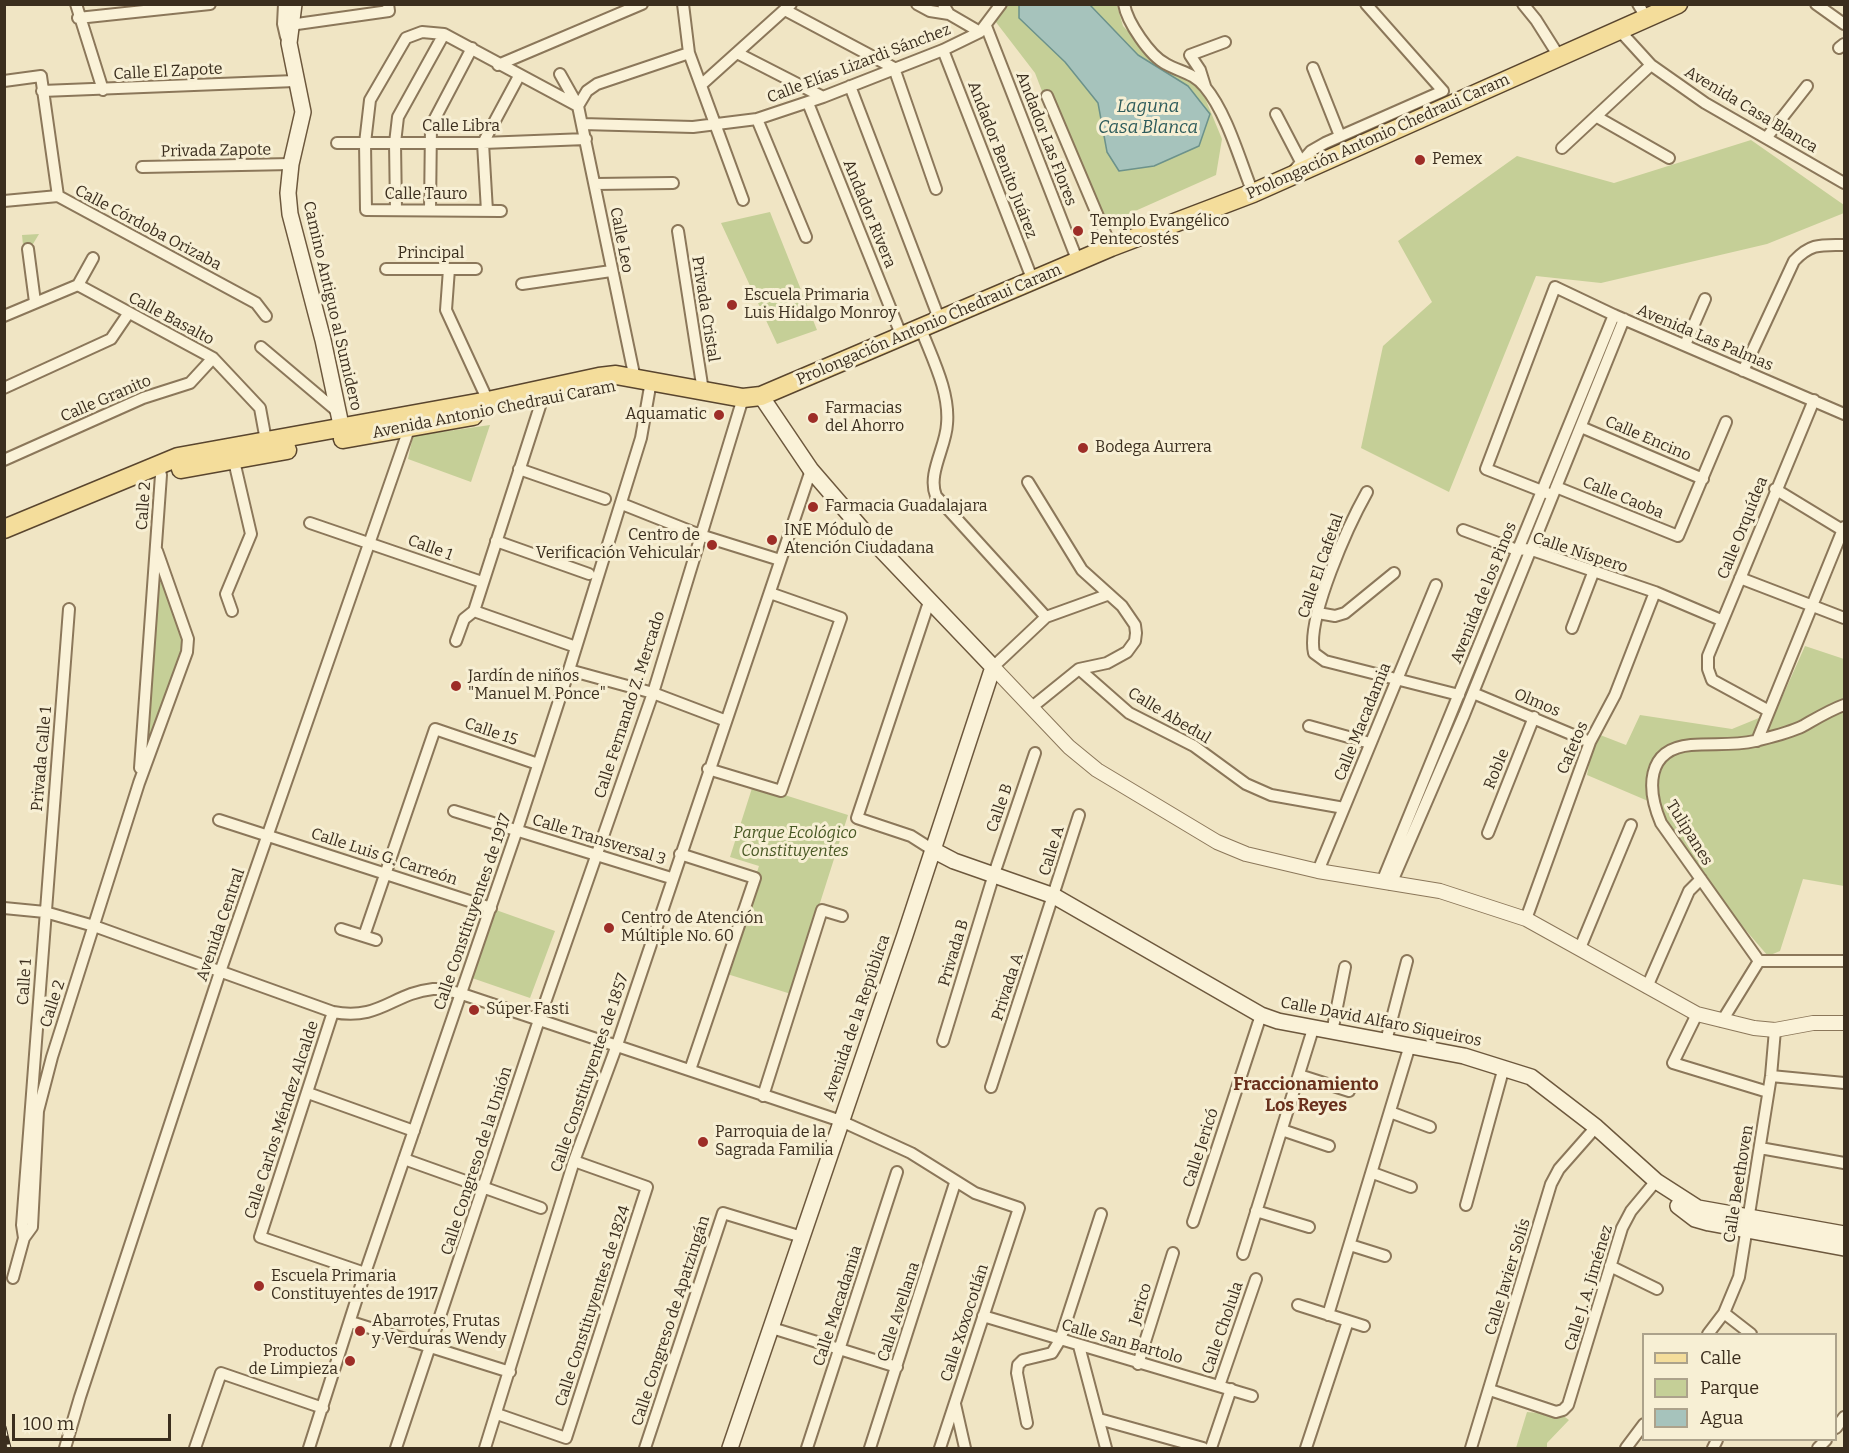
<!DOCTYPE html>
<meta charset="utf-8">
<style>
body{margin:0}
#map{position:relative;width:1849px;height:1453px;overflow:hidden;background:#f0e5c4;font-family:Bitter,serif}
canvas{display:block}
.frame{position:absolute;inset:0;border:6px solid #3b2e1e;pointer-events:none}
.legend{position:absolute;left:1642px;top:1333px;width:195px;height:108px;box-sizing:border-box;background:#f7efd4;border:2px solid #aca28b;margin:0;padding:8px 10px;list-style:none;font-size:18px;color:#3b2e1e}
.legend li{display:flex;align-items:center;gap:12px;height:30px}
.legend b{width:30px;border:2px solid #aca28b}
.scale{position:absolute;left:12px;top:1414px;width:159px;height:27px;box-sizing:border-box;border:3px solid #3b2e1e;border-top:0;padding-left:8px;font-size:18px;line-height:21px;white-space:nowrap;color:#3b2e1e;-webkit-text-stroke:4px #f7efd4;paint-order:stroke}
</style>
<div id="map">
<canvas width="1849" height="1453"></canvas>
<div class="frame"></div>
<ul class="legend">
<li><b style="height:8px;background:#f4dd9b"></b>Calle</li>
<li><b style="height:16px;background:#c5cf97"></b>Parque</li>
<li><b style="height:16px;background:#a6c3bc"></b>Agua</li>
</ul>
<div class="scale">100 m</div>
</div>
<script>
const context = document.querySelector('canvas').getContext('2d');
context.lineJoin = 'round';
function fillPath(path, color) {
  context.fillStyle = color;
  context.fill(path, 'evenodd');
}
function strokePath(path, color, width, dash) {
  context.strokeStyle = color;
  context.lineWidth = width;
  context.lineCap = dash ? 'butt' : 'round';
  context.setLineDash(dash || []);
  context.stroke(path);
}
function label(font, color, halo, rows, align = 'center') {
  context.font = font + ' Bitter,serif';
  context.lineWidth = 6;
  context.setLineDash([]);
  context.textBaseline = 'middle';
  context.strokeStyle = halo;
  context.fillStyle = color;
  for (const [text, x, y, turn = 0] of rows) {
    context.save();
    context.translate(x, y);
    context.rotate((+turn || 0) * Math.PI / 180);
    context.textAlign = isNaN(turn) ? turn : align;
    if (halo) context.strokeText(text, 0, 0);
    context.fillText(text, 0, 0);
    context.restore();
  }
}
const green = new Path2D(`
 M1008 5H1117L1123 26 1146 50 1200 86 1222 139 1216 175 1106 224 1064 148 1035 73 992 17Z
 M1751 140 1844 205V213L1767 244 1601 283 1536 276 1449 492 1361 448 1383 346 1432 302 1398 241 1517 156 1614 183Z
 M770 212 817 330 777 344 721 223Z
 M39 234 33 244 23 245 22 235Z
 M490 425 471 482 408 459 413 436Z
 M166 582 184 640 152 738H146L158 583Z
 M1805 646 1844 659V886L1803 879 1780 951 1768 956 1705 883 1648 801 1587 775 1595 733 1626 745 1640 715 1732 729 1776 711Z
 M753 785 848 815 791 994 724 973 759 866 730 857Z
 M496 910 555 931 530 998 472 978Z
 M1527 1412 1562 1415 1569 1420 1547 1443V1448H1516Z`);
const water = new Path2D(`
 M1019 5H1090L1138 55 1188 86 1210 114 1199 146 1154 166 1119 171 1107 152 1098 103 1065 62 1019 18Z`);
const minor = new Path2D(`
 M76 4 103 90
 M284 4 283 24 286 37
 M683 4 689 53 743 200
 M917 4 930 11 949 14
 M943 4 949 14 980 32
 M1124 4C1127 22 1150 56 1166 64 1180 72 1194 73 1205 87 1227 113 1240 161 1253 193
 M1523 4 1536 20 1560 58
 M1638 4 1647 19
 M1816 4 1844 24
 M785 10 894 68 936 189
 M78 18 210 4
 M290 25 389 11 388 4
 M986 26 1078 262
 M1620 31 1651 65 1705 103 1844 183
 M1839 48 1844 44
 M943 50 1033 281
 M739 54 823 97
 M498 65 642 4
 M1313 68 1340 136
 M560 74 578 106 635 379
 M4 81 41 76 58 196
 M701 85 791 4
 M850 86 940 321
 M1205 86 1200 70 1190 55 1225 42
 M42 91 295 81
 M1047 96 1111 247
 M808 103 902 337
 M578 106 587 91 597 84 689 53
 M1276 114 1300 160
 M1597 117 1669 158
 M757 119 806 237
 M582 124 693 127 757 119 823 97 943 50 980 32 1001 4
 M1767 137 1807 86
 M337 143H483L586 139
 M1562 148 1651 65
 M142 167 291 164
 M1292 173 1311 151 1325 143 1443 91 1366 4
 M595 184 673 183
 M4 201 58 196 256 303 266 316
 M396 210 395 143 398 117 444 34
 M430 210 431 126 472 48
 M487 211 483 143 519 76
 M501 211 366 210 365 143 370 100 406 38 422 32 444 34 578 106
 M678 231 703 391
 M28 249 35 302
 M386 269H476
 M449 269 446 310 488 401
 M522 284 611 271
 M78 285 213 358 260 408 267 446
 M4 316 78 285 93 258
 M921 329C932 358 950 392 947 424 946 447 927 474 936 496L1046 617
 M1685 345 1705 299
 M261 347 338 412
 M1743 371 1794 261C1811 243 1821 245 1844 245
 M4 388 111 339 128 314
 M1581 427 1703 479
 M4 460 143 398 190 383 213 358
 M519 469 605 499
 M1028 482 1082 570 1122 606 1135 625 1136 633 1135 641 1127 652 1107 663 1079 669 1032 707
 M1556 487 1678 536 1726 422
 M1775 489 1844 531
 M1367 492C1349 524 1306 618 1314 653L1325 661 1459 695
 M1547 493 1486 469 1555 287 1614 315 1844 414
 M622 504 700 535 780 560
 M310 523 482 582
 M1463 530 1517 550 1529 549 1655 592 1721 620
 M496 541 589 574
 M1740 578 1844 618
 M929 602 857 818 911 836 933 850
 M232 611 226 594 251 534 234 461
 M474 611 541 403
 M474 611 576 647
 M1318 613 1335 616 1345 613 1394 573
 M1572 628 1593 573
 M456 641 464 619 474 611
 M993 667 1046 617 1107 595
 M1079 669 1129 713 1194 746 1246 784 1271 795 1344 808
 M569 670 653 693 724 720
 M1473 693 1590 742
 M1769 711 1712 680 1708 669V656L1814 400
 M1309 726 1370 743
 M1757 741 1844 527
 M140 768 161 475 158 464
 M708 769 781 791 841 618 770 593
 M454 811 671 878
 M219 820 491 908
 M1488 833 1534 717
 M680 854 755 878 690 1070
 M1318 871 1436 585
 M1382 882 1614 315
 M1391 884 1464 715 1624 319
 M4 908 45 912 94 926 333 1012C380 1021 393 993 433 989 443 988 453 992 462 994L841 1121 911 1153 975 1193 1019 1208 940 1448
 M1526 919 1590 742 1615 695 1655 592
 M341 929 376 940
 M364 936 435 729 538 764
 M1580 948 1631 825
 M1759 961 1661 823C1647 790 1645 749 1691 745 1713 743 1733 746 1755 741 1771 737 1789 733 1803 726 1817 718 1830 710 1844 705
 M1759 961H1844
 M1647 987 1689 891 1701 879
 M333 1012 260 1237 365 1273
 M1697 1014 1673 1063 1768 1092
 M1722 1021 1759 961
 M1332 1032 1345 967
 M943 1041 994 874 1035 753
 M1386 1041 1407 961
 M1299 1075 1349 1091
 M1771 1076 1844 1083
 M991 1087 1079 815
 M308 1093 414 1131
 M763 1096 822 910 842 916
 M1390 1112 1430 1127
 M1282 1130 1329 1146
 M1760 1148 1844 1163
 M404 1159 541 1208
 M1373 1173 1411 1187
 M1466 1205 1504 1067
 M1256 1211 1309 1227
 M1193 1222 1261 1015
 M24 1238 22 1225 69 609
 M1350 1245 1385 1256
 M1243 1254 1313 1029
 M1610 1266 1657 1289
 M13 1278 24 1238 32 1227 38 1111 52 1057 139 783 187 652 188 639 157 551
 M1298 1305 1364 1326
 M1724 1313 1751 1334
 M1328 1315 1410 1045
 M983 1316 1252 1396
 M351 1322 510 1372
 M772 1328 897 1367
 M1708 1334 1724 1313 1739 1277 1771 1076 1775 1030
 M1079 1346 1106 1448
 M1138 1364 1173 1253
 M1219 1386 1256 1279
 M1490 1390 1556 1412 1563 1410 1568 1405 1622 1228 1631 1211 1656 1181
 M955 1404 965 1448
 M497 1414 566 1438 647 1187 574 1161
 M1099 1419 1203 1448
 M1027 1423 1017 1373 1018 1365 1023 1360 1052 1353 1060 1340 1101 1214
 M1836 1428 1844 1417
 M65 1448 80 1397 220 972 410 426
 M195 1448 221 1373 323 1408
 M309 1448 365 1273 517 830 569 670 641 438 651 381
 M396 1448 539 1020 653 693 743 398
 M485 1448 574 1161 617 1045 811 470
 M645 1448 723 1213 802 1237
 M807 1448 897 1172
 M870 1448 955 1183
 M1211 1448 1231 1389
 M1306 1448 1348 1321
 M1471 1448 1551 1184 1559 1169 1596 1127
 M1626 1448 1644 1424
 M1713 1448 1717 1440
 M1818 1448 1826 1440`);
const tertiary = new Path2D(`
 M993 667 1069 747 1097 770 1217 842 1246 854 1318 871 1440 891 1526 919 1697 1014 1754 1028 1775 1030 1813 1023H1844`);
const secondary = new Path2D(`
 M294 4 289 43 303 112 291 164 288 193 290 214 323 340 344 439
 M933 850 954 861 1054 896 1261 1015 1278 1021 1464 1056 1531 1077 1596 1127 1656 1181 1698 1208 1844 1234
 M1678 1206 1695 1219 1709 1223 1844 1248
 M730 1448 905 935 993 667 868 536 811 470 761 396`);
const primary = new Path2D(`
 M343 439 473 416
 M181 469 287 450
 M4 529 178 457 488 401 599 377 616 375 743 398 761 396 1111 247 1253 193 1678 4`);
const rail = new Path2D(`
 M4 1427 9 1448`);
const markers = [
 [1420,160,6,"#9d2d27"],
 [1078,231,6,"#9d2d27"],
 [732,305,6,"#9d2d27"],
 [719,415,6,"#9d2d27"],
 [813,418,6,"#9d2d27"],
 [1083,448,6,"#9d2d27"],
 [813,507,6,"#9d2d27"],
 [772,540,6,"#9d2d27"],
 [712,545,6,"#9d2d27"],
 [456,686,6,"#9d2d27"],
 [609,928,6,"#9d2d27"],
 [474,1010,6,"#9d2d27"],
 [703,1142,6,"#9d2d27"],
 [259,1286,6,"#9d2d27"],
 [360,1331,6,"#9d2d27"],
 [350,1361,6,"#9d2d27"]
];
const streetNames = [
 ["Calle Elías Lizardi Sánchez",859,64,-21],
 ["Calle El Zapote",168,72,-3],
 ["Avenida Casa Blanca",1751,110,31],
 ["Calle Libra",461,127],
 ["Prolongación Antonio Chedraui Caram",1378,137,-24],
 ["Andador Las Flores",1046,139,69],
 ["Privada Zapote",216,151,-1],
 ["Andador Benito Juárez",1002,160,69],
 ["Calle Tauro",426,195],
 ["Andador Rivera",869,214,68],
 ["Calle Córdoba Orizaba",148,228,28],
 ["Calle Leo",621,240,79],
 ["Principal",431,254],
 ["Camino Antiguo al Sumidero",332,306,77],
 ["Privada Cristal",705,309,81],
 ["Calle Basalto",171,319,28],
 ["Prolongación Antonio Chedraui Caram",929,325,-23],
 ["Avenida Las Palmas",1705,338,23],
 ["Calle Granito",106,399,-23],
 ["Avenida Antonio Chedraui Caram",494,410,-11],
 ["Calle Encino",1648,439,23],
 ["Calle Caoba",1623,498,22],
 ["Calle 2",144,506,-86],
 ["Calle Orquídea",1743,528,-68],
 ["Calle 1",430,548,20],
 ["Calle Níspero",1580,553,18],
 ["Calle El Cafetal",1321,566,-71],
 ["Avenida de los Pinos",1484,593,-68],
 ["Olmos",1537,703,23],
 ["Calle Fernando Z. Mercado",630,705,-72],
 ["Calle Abedul",1169,716,31],
 ["Calle Macadamia",1363,722,-68],
 ["Calle 15",491,732,19],
 ["Cafetos",1573,748,-67],
 ["Privada Calle 1",42,759,-85],
 ["Roble",1497,769,-68],
 ["Calle B",1000,808,-71],
 ["Tulipanes",1689,833,58],
 ["Calle Transversal 3",599,840,17],
 ["Calle A",1052,851,-73],
 ["Calle Luis G. Carreón",384,857,18],
 ["Calle Constituyentes de 1917",473,912,-71],
 ["Avenida Central",221,925,-71],
 ["Privada B",954,953,-73],
 ["Calle 1",25,982,-86],
 ["Privada A",1008,987,-72],
 ["Calle 2",53,1004,-72],
 ["Avenida de la República",857,1018,-71],
 ["Calle David Alfaro Siqueiros",1381,1022,11],
 ["Calle Constituyentes de 1857",590,1073,-71],
 ["Calle Carlos Méndez Alcalde",282,1120,-72],
 ["Calle Jericó",1201,1148,-72],
 ["Calle Congreso de la Unión",477,1161,-72],
 ["Calle Beethoven",1739,1184,-81],
 ["Calle Javier Solís",1508,1277,-73],
 ["Calle J. A. Jiménez",1589,1288,-73],
 ["Jerico",1141,1304,-73],
 ["Calle Constituyentes de 1824",593,1306,-72],
 ["Calle Macadamia",838,1306,-72],
 ["Calle Avellana",899,1312,-72],
 ["Calle Congreso de Apatzingán",671,1321,-72],
 ["Calle Xoxocotlán",965,1323,-72],
 ["Calle Cholula",1223,1328,-71],
 ["Calle San Bartolo",1122,1342,16]
];
const poiNames = [
 ["Pemex",1432,160],
 ["Templo Evangélico",1090,222],
 ["Pentecostés",1090,240],
 ["Escuela Primaria",744,296],
 ["Luis Hidalgo Monroy",744,314],
 ["Farmacias",825,409],
 ["del Ahorro",825,427],
 ["Aquamatic",707,415,"right"],
 ["Bodega Aurrera",1095,448],
 ["Farmacia Guadalajara",825,507],
 ["INE Módulo de",784,531],
 ["Atención Ciudadana",784,549],
 ["Centro de",700,536,"right"],
 ["Verificación Vehicular",700,554,"right"],
 ["Jardín de niños",468,677],
 ["\"Manuel M. Ponce\"",468,695],
 ["Centro de Atención",621,919],
 ["Múltiple No. 60",621,937],
 ["Súper Fasti",486,1010],
 ["Parroquia de la",715,1133],
 ["Sagrada Familia",715,1151],
 ["Escuela Primaria",271,1277],
 ["Constituyentes de 1917",271,1295],
 ["Abarrotes, Frutas",372,1322],
 ["y Verduras Wendy",372,1340],
 ["Productos",338,1352,"right"],
 ["de Limpieza",338,1370,"right"]
];
const parkNames = [
 ["Parque Ecológico",795,834],
 ["Constituyentes",795,852]
];
const waterNames = [
 ["Laguna",1148,107],
 ["Casa Blanca",1148,128]
];
const neighbourhoodNames = [
 ["Fraccionamiento",1306,1085],
 ["Los Reyes",1306,1106]
];
fillPath(green, '#c5cf97');
fillPath(water, '#a6c3bc');
strokePath(water, '#6c928b', 1.5);
strokePath(minor, '#8b775a', 14);
strokePath(tertiary, '#8b775a', 16);
strokePath(secondary, '#6d583d', 18);
strokePath(primary, '#59452e', 21);
strokePath(minor, '#faf2d8', 10);
strokePath(tertiary, '#faf2d8', 14);
strokePath(secondary, '#faf2d8', 15);
strokePath(primary, '#f4dd9b', 18);
strokePath(rail, '#3b2e1e', 5);
strokePath(rail, '#f7efd4', 3, [9]);
for (const [x, y, r, color] of markers) {
  const dot = new Path2D();
  dot.arc(x, y, r, 0, 2 * Math.PI);
  context.fillStyle = color;
  context.fill(dot);
  strokePath(dot, '#f7efd4', 2);
}
label('16px', '#3b2e1e', '#f7efd4', streetNames);
label('16px', '#3b2e1e', '#f7efd4', poiNames, 'left');
label('italic 16px', '#485824', '#f7efd4', parkNames);
label('italic 18px', '#2d5b5b', '#f7efd4', waterNames);
label('bold 18px', '#69301c', '#f7efd4', neighbourhoodNames);
</script>
